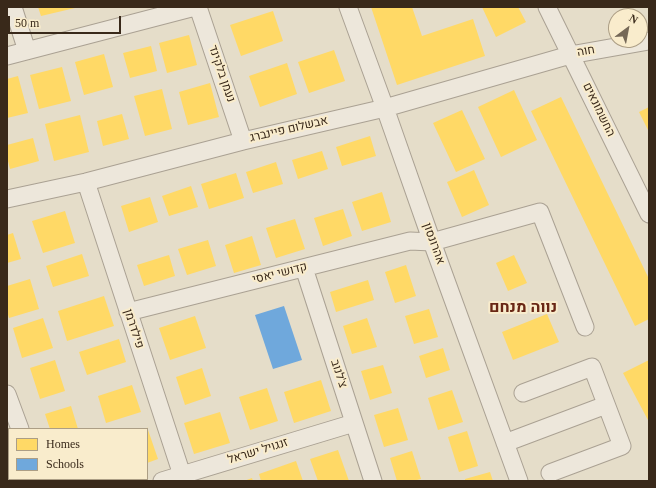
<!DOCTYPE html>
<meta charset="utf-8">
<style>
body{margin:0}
#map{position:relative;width:656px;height:488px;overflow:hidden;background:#e5ddc9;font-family:Georgia,serif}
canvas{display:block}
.frame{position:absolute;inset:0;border:8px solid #39291a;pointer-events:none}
.legend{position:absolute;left:8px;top:428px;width:140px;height:52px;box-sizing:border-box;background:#f9eccc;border:1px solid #ac9e85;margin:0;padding:5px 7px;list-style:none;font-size:12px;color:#39291a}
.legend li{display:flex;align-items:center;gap:8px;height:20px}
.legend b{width:20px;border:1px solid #ac9e85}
.north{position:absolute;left:608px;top:8px;width:40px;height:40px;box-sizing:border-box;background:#f9eccc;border:1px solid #ac9e85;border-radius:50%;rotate:32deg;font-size:11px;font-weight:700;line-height:16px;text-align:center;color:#39291a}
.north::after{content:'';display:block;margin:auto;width:14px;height:18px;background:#756857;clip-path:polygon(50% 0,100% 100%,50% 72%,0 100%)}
.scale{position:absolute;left:8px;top:16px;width:113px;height:18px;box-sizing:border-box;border:2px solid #39291a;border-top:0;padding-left:5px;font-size:12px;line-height:14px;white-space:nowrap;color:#39291a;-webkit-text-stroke:3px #f9eccc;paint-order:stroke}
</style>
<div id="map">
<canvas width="656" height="488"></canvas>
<div class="frame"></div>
<ul class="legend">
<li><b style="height:11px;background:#ffd966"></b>Homes</li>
<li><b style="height:11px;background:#6fa8dc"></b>Schools</li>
</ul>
<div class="north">N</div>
<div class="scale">50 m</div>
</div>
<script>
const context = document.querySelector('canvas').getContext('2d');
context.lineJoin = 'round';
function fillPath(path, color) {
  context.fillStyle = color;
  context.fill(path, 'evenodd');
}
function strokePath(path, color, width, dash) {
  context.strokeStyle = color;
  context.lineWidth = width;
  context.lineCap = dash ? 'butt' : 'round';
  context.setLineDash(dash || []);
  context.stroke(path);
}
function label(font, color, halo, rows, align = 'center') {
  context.font = font + ' Georgia,Heebo,serif';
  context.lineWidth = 4;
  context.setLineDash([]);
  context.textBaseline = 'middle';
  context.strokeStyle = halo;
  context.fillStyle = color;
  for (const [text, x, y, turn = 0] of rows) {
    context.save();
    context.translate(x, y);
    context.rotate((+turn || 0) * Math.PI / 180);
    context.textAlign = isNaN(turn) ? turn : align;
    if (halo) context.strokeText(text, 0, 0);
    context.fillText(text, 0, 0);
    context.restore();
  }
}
const homes = new Path2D(`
 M38 7H74L75 8 41 16Z
 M371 7H412L422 36 473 19 485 56 397 85Z
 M482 7H518L526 22 496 37Z
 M273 11 283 41 241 56 230 25Z
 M189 35 197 65 167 73 159 43Z
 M151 46 157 71 130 78 123 53Z
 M334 50 345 81 309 93 298 62Z
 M104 54 113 87 84 95 75 62Z
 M287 63 297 94 260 107 249 76Z
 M62 67 71 101 39 109 30 75Z
 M18 76 28 113 7 118V79Z
 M210 83 219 117 188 125 179 92Z
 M162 89 172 129 145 136 134 96Z
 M514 90 537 140 501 157 478 107Z
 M561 97 649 279V319L635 326 531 111Z
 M649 107V132L639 112Z
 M462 110 485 159 456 172 433 123Z
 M122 114 129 139 103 146 97 121Z
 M80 115 89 152 54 161 45 124Z
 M370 136 376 156 342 166 336 147Z
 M33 138 39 161 10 169 7 157V145Z
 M322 151 328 169 298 179 292 160Z
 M276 162 283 184 253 193 246 172Z
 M474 170 489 205 462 217 447 182Z
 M236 173 244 198 209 209 201 184Z
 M191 186 198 207 169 216 162 196Z
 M382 192 391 222 362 231 352 202Z
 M150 197 158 222 129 232 121 206Z
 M343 209 352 236 323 246 314 218Z
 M65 211 75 243 43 253 32 221Z
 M295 219 305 249 276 258 266 228Z
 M13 233 21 259 7 263V235Z
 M252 236 261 265 234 273 225 245Z
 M208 240 216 266 187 275 178 249Z
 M82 254 89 276 53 287 46 266Z
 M169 255 175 276 144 286 137 265Z
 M514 255 527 283 508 291 496 263Z
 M406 265 416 296 395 303 385 272Z
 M30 279 39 309 9 318 7 311V286Z
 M368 280 374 300 336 312 330 292Z
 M104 296 114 326 67 341 58 311Z
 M429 309 438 337 414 344 405 316Z
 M547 314 559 342 513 360 502 332Z
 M195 316 206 348 170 360 159 328Z
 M43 318 53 348 22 358 13 328Z
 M367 318 377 347 352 354 343 326Z
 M119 339 126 362 87 375 79 352Z
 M443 348 450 370 426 378 419 356Z
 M55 360 65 391 40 399 30 368Z
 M649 360V422L623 373Z
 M383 365 392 393 370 400 361 371Z
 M202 368 211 396 185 405 176 377Z
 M321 380 331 411 294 423 284 392Z
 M132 385 141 412 106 423 98 396Z
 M267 388 278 421 250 430 239 397Z
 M452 390 463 422 438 430 428 398Z
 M71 406 78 429H50L45 414Z
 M398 408 408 440 384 447 374 415Z
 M220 412 230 443 194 454 184 423Z
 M147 427 158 459 147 463Z
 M467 431 478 466 459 472 448 437Z
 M338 450 349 481H318L310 459Z
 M412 451 421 479 413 481H397L390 458Z
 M296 461 303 481H261L259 474Z
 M490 472 493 481H465V479Z
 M252 478 253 481H244Z
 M66 479H90L85 481H67Z`);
const schools = new Path2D(`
 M284 306 302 360 273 369 255 315Z`);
const minor = new Path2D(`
 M13 7 27 51
 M198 7 243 141
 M348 7 385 108 432 242 519 481
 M547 7 649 214
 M7 56 195 7
 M86 182 182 475
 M7 199 86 182 243 141 385 108 570 55 649 41
 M304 268 373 481
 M128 312 410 241 432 242 540 212 585 327
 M523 393 592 367 622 446 550 473
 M7 394 20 429
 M505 443 606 405
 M38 479V481
 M162 481 354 423`);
const streetNames = [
 ["חוה",586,52,-10],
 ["נעמן בלקינד",221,74,71],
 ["החשמונאים",598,110,64],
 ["אבשלום פיינברג",289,130,-13],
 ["אהרונסון",433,244,70],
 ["קדושי יאסי",280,274,-14],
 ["פילדרמן",133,329,72],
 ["צ'לנוב",338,374,72],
 ["זנגויל ישראל",258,452,-17]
];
const districtNames = [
 ["נווה מנחם",523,309]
];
fillPath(homes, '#ffd966');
fillPath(schools, '#6fa8dc');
strokePath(minor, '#aaa193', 19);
strokePath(minor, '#ede7db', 17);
label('12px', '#39291a', '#f9eccc', streetNames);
label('bold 16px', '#692715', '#f9eccc', districtNames);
</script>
